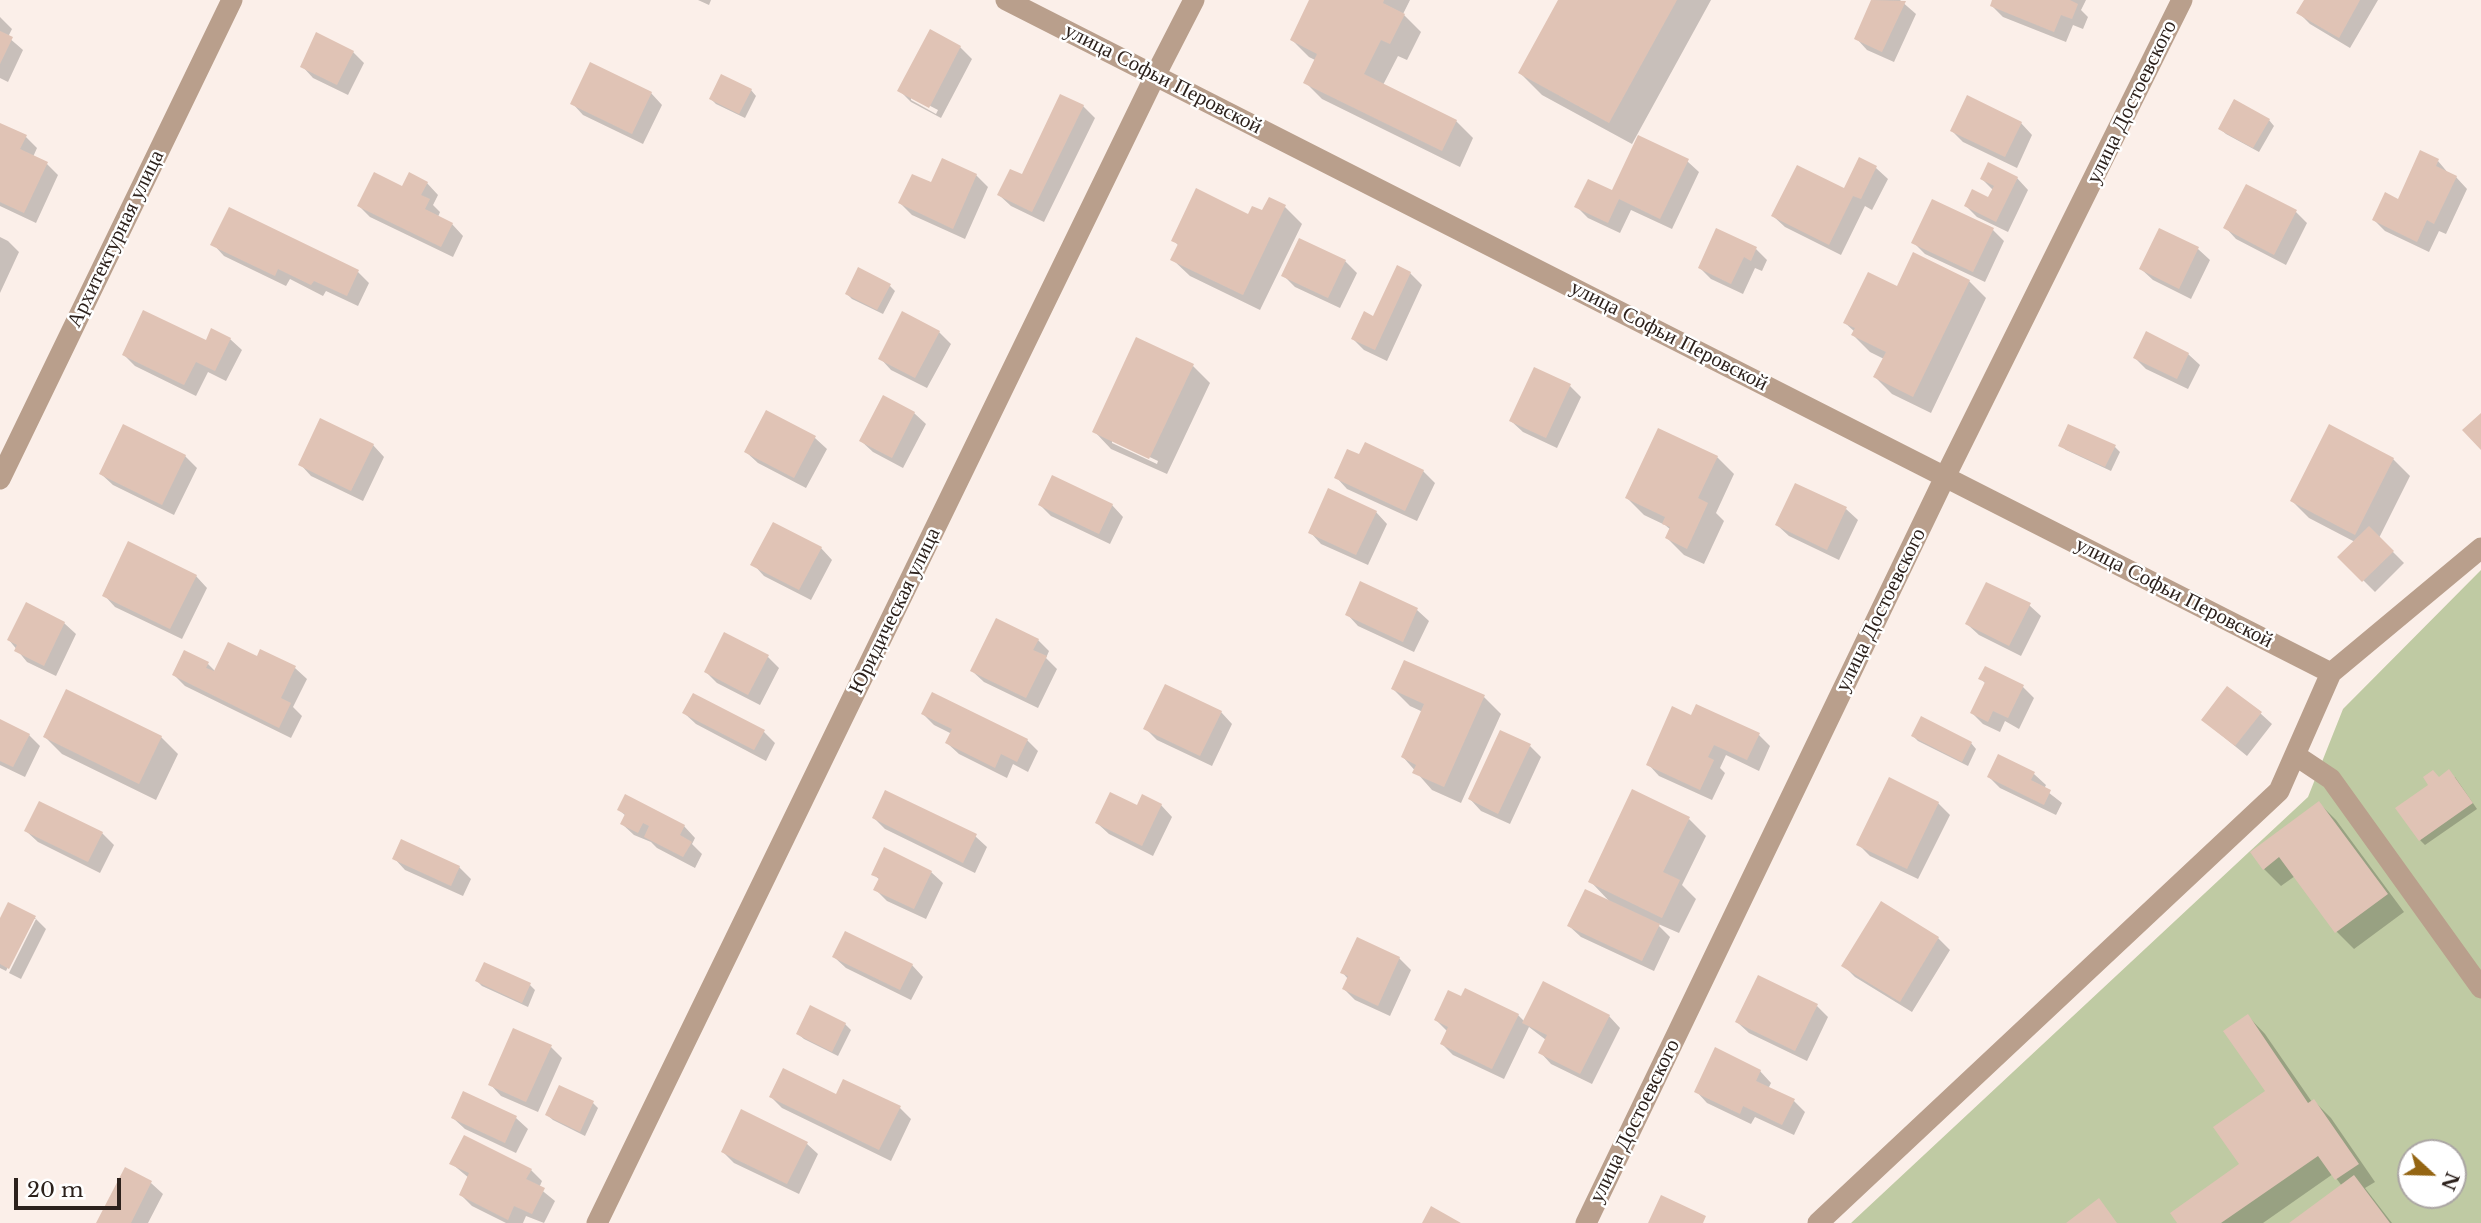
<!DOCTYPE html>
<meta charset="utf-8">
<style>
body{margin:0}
#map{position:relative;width:2481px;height:1223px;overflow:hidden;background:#fbefe9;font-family:"Libre Baskerville",serif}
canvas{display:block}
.north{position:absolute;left:2397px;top:1139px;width:70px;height:70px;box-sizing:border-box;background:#fff;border:2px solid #aba6a4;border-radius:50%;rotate:112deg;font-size:19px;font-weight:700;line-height:28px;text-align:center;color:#2c211c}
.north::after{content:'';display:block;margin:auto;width:24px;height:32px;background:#946513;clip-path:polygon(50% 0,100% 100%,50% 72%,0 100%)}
.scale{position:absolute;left:14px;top:1178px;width:107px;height:32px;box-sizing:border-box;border:4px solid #2c211c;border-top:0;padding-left:9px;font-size:21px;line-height:24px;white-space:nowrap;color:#2c211c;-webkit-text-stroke:5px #fff;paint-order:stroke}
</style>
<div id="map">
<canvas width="2481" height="1223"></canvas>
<div class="north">N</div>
<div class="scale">20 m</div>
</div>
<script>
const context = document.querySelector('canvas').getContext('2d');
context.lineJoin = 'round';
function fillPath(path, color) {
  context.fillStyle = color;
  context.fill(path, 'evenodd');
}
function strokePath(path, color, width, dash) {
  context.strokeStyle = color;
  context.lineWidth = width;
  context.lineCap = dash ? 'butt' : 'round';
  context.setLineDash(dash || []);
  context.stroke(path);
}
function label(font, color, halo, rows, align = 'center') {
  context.font = font + ' "Libre Baskerville",serif';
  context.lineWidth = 5;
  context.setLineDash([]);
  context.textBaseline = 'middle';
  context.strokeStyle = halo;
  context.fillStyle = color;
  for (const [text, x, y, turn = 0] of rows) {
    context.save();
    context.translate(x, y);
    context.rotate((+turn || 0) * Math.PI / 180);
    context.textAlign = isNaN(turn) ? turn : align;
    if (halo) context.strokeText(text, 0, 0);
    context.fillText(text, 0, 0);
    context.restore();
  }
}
const green = new Path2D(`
 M2481 570V1223H1851L2308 797 2343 709ZM2411 1153H2453V1195H2411Z`);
const shadow = new Path2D(`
 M698 0H711L709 5Z
 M1311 0H1410L1403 14 1421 32 1407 60 1398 56 1383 85 1456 121 1473 138 1460 167 1322 99 1305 82 1315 60 1309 57 1292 40Z
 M1560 0H1711L1632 144 1542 95 1520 73Z
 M1873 0H1900L1916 14 1894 62 1867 50 1856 38Z
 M1993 0H2086L2081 10 2088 17 2083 29 2073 25 2066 42 2003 17 1992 6Z
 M2306 0H2378L2350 48 2310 24 2299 13Z
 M0 17 12 29 8 37 23 50 8 82 0 78Z
 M960 47 972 59 941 118 911 102 900 91ZM911 96 938 110 936 114 911 100Z
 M353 52 364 63 348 95 313 78 302 66Z
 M751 90 756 96 745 118 716 104 711 99Z
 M651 93 662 105 643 144 583 115 572 103Z
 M1083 106 1095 118 1044 222 1011 206 999 195 1022 176Z
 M2269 120 2274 126 2259 152 2226 134 2220 129Z
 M2021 123 2032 135 2017 168 1963 142 1952 131Z
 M0 125 26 137 37 148 33 157 47 164 58 175 36 223 0 206Z
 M1859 159 1876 168 1888 179 1872 210 1865 206 1841 255 1785 227 1773 216 1844 190Z
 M943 160 976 175 988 187 965 239 912 215 900 203 932 184Z
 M1687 161 1699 172 1672 229 1631 210 1620 233 1588 218 1577 207Z
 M2438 161 2449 174 2456 177 2467 189 2446 234 2439 231 2429 252 2385 231 2374 220 2399 201Z
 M2017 178 2028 190 2008 232 1977 217 1966 206 1988 200 1993 190 1982 179Z
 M427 183 438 195 433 205 440 212 438 217 452 224 463 236 453 257 370 217 359 206 403 188Z
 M1285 207 1302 224 1260 310 1190 276 1172 259 1179 246 1173 240Z
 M2296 212 2307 223 2286 265 2236 239 2225 227Z
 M1993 230 2004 241 1985 282 1925 254 1913 242Z
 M2160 230 2198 249 2210 260 2191 299 2153 280 2141 269Z
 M0 237 8 241 19 252 0 293Z
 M213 244 358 272 369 283 358 306 326 291 323 296 290 279 286 286 224 256Z
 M1756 249 1767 260 1762 271 1755 268 1743 294 1711 279 1700 268Z
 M1345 261 1357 273 1340 308 1295 287 1284 276Z
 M1410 273 1422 285 1387 361 1364 350 1353 339 1374 318Z
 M1969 281 1986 298 1931 413 1892 394 1875 377 1884 359 1870 352 1853 335 1855 332 1845 323 1898 288Z
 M890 286 895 291 883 314 852 299 847 294Z
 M939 332 951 344 927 388 891 370 880 358Z
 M230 339 242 350 226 381 208 372 196 396 135 366 124 355Z
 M2188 354 2200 365 2188 389 2146 369 2135 358Z
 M1193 366 1210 383 1167 474 1111 449 1094 431ZM1112 439 1158 461 1157 464 1112 443Z
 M1570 386 1581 397 1557 448 1523 432 1511 421Z
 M767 413 815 438 827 449 806 488 758 463 746 452Z
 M914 413 926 424 903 468 873 452 861 441Z
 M373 445 384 457 363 501 311 476 300 464Z
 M2060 445 2115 447 2120 452 2111 471 2066 450Z
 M185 456 197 468 174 515 113 485 101 474Z
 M1360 457 1423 471 1435 483 1417 521 1347 489 1336 477Z
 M1717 457 1734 474 1716 513 1724 521 1704 564 1684 555 1667 538 1671 530 1665 525 1644 515 1627 498Z
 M2393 459 2410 476 2379 538 2404 563 2375 592 2340 557 2355 542 2309 518 2292 501Z
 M1040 505H1112L1123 517 1110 544 1051 516Z
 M1846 509 1858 520 1839 560 1789 536 1777 525Z
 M1376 512 1387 524 1368 565 1321 544 1310 532Z
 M821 548 832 560 811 600 764 576 753 564Z
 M196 576 207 588 182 639 115 607 104 595Z
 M2029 605 2041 616 2021 656 1979 635 1967 624Z
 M1417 610 1429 621 1414 652 1358 626 1347 614Z
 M64 623 76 634 56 676 27 662 9 640Z
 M1038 640 1049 651 1046 658 1057 669 1038 708 984 682 972 671Z
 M261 651 295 668 307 679 293 707 302 716 291 738 185 686 174 675 208 664 215 671 258 658Z
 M768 657 779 668 760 705 717 683 706 672Z
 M1980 678 2023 687 2034 698 2019 729 2005 721 2000 732 1983 724 1972 713 1986 684Z
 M1393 689 1484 697 1501 714 1461 803 1432 790 1403 757 1423 712 1410 706Z
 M1221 712 1232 724 1212 766 1157 740 1145 728Z
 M684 713 764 732 775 743 766 761 696 724Z
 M2260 713 2272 724 2247 756 2203 720Z
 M923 714 1027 740 1038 751 1028 772 1013 764 1007 778 959 754 947 743 952 734 934 725Z
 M1692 717 1759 735 1770 746 1759 771 1726 755 1720 768 1725 773 1712 800 1659 776 1648 764Z
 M0 721 29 735 40 746 25 777 0 765Z
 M1913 736 1971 743 1976 749 1968 766 1918 741Z
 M45 737H161L178 754 156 800 62 754Z
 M1530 746 1541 757 1510 824 1481 811 1470 799Z
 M1999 756 2034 774 2046 785 2044 789 2062 803 2056 815 2000 788 1989 777Z
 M2455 777 2477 809 2425 845 2420 840 2440 779Z
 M1938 803 1950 815 1918 879 1870 856 1858 844Z
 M2319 803 2336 820 2404 912 2354 949 2337 932 2295 876 2281 886 2264 869Z
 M1161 805 1172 817 1153 856 1109 834 1097 823 1138 808Z
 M619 810 684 826 695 838 692 844 702 854 695 868 657 848 651 842 634 835 622 824 626 816Z
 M874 818 975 836 987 847 975 873 885 829Z
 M1689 819 1706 836 1682 885 1696 899 1679 933 1656 923 1670 937 1654 971 1581 937 1569 926 1611 903 1590 881Z
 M26 831 102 833 114 845 100 873 38 842Z
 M394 858 459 867 471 879 463 896 405 870Z
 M931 872 943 883 926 919 887 901 875 889 880 880 873 874Z
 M35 918 46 929 21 979 9 973 36 919H32L6 971 0 968V920Z
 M1938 938 1950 950 1912 1012 1855 977 1843 965Z
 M834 957 912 965 923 977 911 1000 846 968Z
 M1399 958 1411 970 1390 1016 1355 1000 1344 989 1348 979 1342 972Z
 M477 981 530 985 535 990 528 1007 482 986Z
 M1817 1006 1828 1017 1807 1061 1749 1033 1737 1022Z
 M811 1007 845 1024 851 1030 838 1056 804 1039 798 1034Z
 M1518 1015 1525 1022 1609 1016 1620 1028 1592 1084 1551 1064 1540 1052 1546 1040 1529 1027 1504 1079 1453 1055 1442 1044 1448 1032 1436 1020Z
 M2248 1016 2265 1034 2312 1102 2314 1101 2331 1118 2375 1182 2365 1188 2392 1223H2291L2342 1186 2333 1174 2263 1223H2179L2242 1165 2267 1092Z
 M551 1047 562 1058 538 1112 501 1096 490 1084Z
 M1760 1071 1771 1083 1768 1089 1794 1101 1805 1112 1794 1135 1755 1117 1751 1124 1707 1103 1696 1091Z
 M464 1094 516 1118 528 1129 516 1153 465 1129 453 1118Z
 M836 1096 900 1108 911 1119 891 1161 782 1108 771 1097Z
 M593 1103 598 1108 585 1136 553 1120 547 1115Z
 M806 1143 818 1154 799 1194 734 1163 723 1152Z
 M452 1164 531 1170 542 1181 539 1188 555 1201 544 1223 526 1216 523 1223H506L472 1206 461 1195 469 1178Z
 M125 1170 151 1183 163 1194 148 1223H98Z`);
const building = new Path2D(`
 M1309 0H1384L1383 3 1405 14 1390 44 1381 40 1364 74 1457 120 1442 151 1303 83 1317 54 1290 40Z
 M1558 0H1677L1609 123 1518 73Z
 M1871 0 1906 1 1882 52 1854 39Z
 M1992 0H2070L2078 4 2072 19 2061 15 2054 32 1990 6Z
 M2304 0H2360L2339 38 2296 13Z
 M930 29 961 46 929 108 897 91Z
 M0 31 13 37 0 64Z
 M316 32 354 51 337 85 300 67Z
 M590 62 652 92 632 134 570 104Z
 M721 74 752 89 739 114 709 99Z
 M1060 94 1084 105 1032 212 997 195 1010 169 1022 174Z
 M1967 95 2022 122 2005 157 1950 131Z
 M2234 99 2270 119 2253 148 2218 129Z
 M0 123 27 135 20 149 48 162 24 213 0 202Z
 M1638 135 1689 159 1660 219 1619 199 1608 223 1574 207 1588 179 1612 190Z
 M2420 150 2439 159 2436 166 2457 176 2434 224 2427 220 2417 242 2372 220 2385 192 2398 199Z
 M1859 157 1877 166 1861 199 1853 196 1829 245 1771 216 1797 165 1844 188Z
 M942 158 977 174 953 229 898 203 912 174 931 182Z
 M1988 162 2018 177 1996 222 1964 206 1972 189 1988 197 1994 186 1980 179Z
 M374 172 402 186 409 172 428 182 421 195 430 199 425 209 453 223 441 247 357 206Z
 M2246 184 2297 210 2274 255 2223 228Z
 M1196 188 1248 214 1252 206 1262 210 1269 197 1286 205 1243 295 1170 260 1178 244 1171 241Z
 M1932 199 1994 228 1973 272 1911 243Z
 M229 207 359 270 347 296 314 281 311 285 278 269 275 276 210 245Z
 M1716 228 1757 247 1751 261 1744 257 1731 284 1698 268Z
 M2159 228 2199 247 2179 289 2139 269Z
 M1299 238 1346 260 1328 298 1281 276Z
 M1913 252 1970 280 1913 397 1873 377 1886 352 1851 335 1855 328 1843 323 1868 272 1897 286Z
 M1397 265 1411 272 1375 350 1351 339 1364 311 1373 316Z
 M858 267 891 284 877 310 845 294Z
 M143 310 206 340 211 328 231 338 215 371 196 362 184 385 122 355Z
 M902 311 940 331 915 378 878 359Z
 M2146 331 2189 353 2177 379 2133 358Z
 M1136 337 1194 364 1149 459 1092 432Z
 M1534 367 1571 384 1546 438 1509 421Z
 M883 395 915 412 892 458 859 441Z
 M766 410 816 436 794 478 744 452Z
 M2481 413V450L2462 430Z
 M320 418 374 444 351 491 298 465Z
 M123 424 186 455 162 505 99 474Z
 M2068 424 2116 445 2105 467 2058 446Z
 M2329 424 2394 458 2355 535 2290 501Z
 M1658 428 1718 456 1698 498 1708 503 1687 549 1665 538 1670 527 1662 524 1665 517 1625 498Z
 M1365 442 1424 470 1405 511 1334 478 1347 449 1359 454Z
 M1052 475 1113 504 1099 534 1038 505Z
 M1795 483 1847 507 1827 550 1775 525Z
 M1328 488 1377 511 1356 555 1308 533Z
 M773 522 822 547 799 590 750 565Z
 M2369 526 2394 551 2362 582 2337 557Z
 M128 541 197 575 170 629 102 596Z
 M1360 581 1418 608 1403 642 1345 615Z
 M1986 582 2031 603 2009 646 1965 624Z
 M26 602 65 622 44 666 14 651 17 645 7 640Z
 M996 618 1039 639 1033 650 1047 656 1026 698 970 671Z
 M724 632 769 655 748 695 704 672Z
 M228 642 257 656 260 649 296 666 281 698 291 703 279 728 172 675 184 650 209 662 206 668 214 671Z
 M1404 660 1485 695 1444 787 1412 773 1416 765 1401 757 1424 704 1391 689Z
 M1985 666 2024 685 2008 718 1993 711 1988 722 1970 713 1985 682 1978 679Z
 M1165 684 1222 711 1200 756 1143 729Z
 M2227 686 2262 712 2235 746 2201 720Z
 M66 689 162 736 139 784 43 737Z
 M932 692 1028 739 1017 762 1001 754 995 768 945 743 952 729 921 714Z
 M693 693 765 730 754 750 682 713Z
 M1696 704 1760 733 1747 760 1714 745 1708 757 1714 760 1700 790 1646 765 1672 706 1691 715Z
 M1921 716 1972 742 1962 762 1911 736Z
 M0 719 30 734 13 767 0 761Z
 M1500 730 1531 744 1498 814 1468 799Z
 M1998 754 2035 772 2031 780 2051 790 2044 805 1987 777Z
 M2449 769 2473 803 2419 841 2395 808 2428 785 2423 777 2433 770 2439 777Z
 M1889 777 1939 802 1907 869 1856 845Z
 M1632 789 1690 817 1663 872 1680 880 1662 918 1588 882Z
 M885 790 977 834 963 863 872 818Z
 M1110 792 1137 805 1142 794 1162 804 1142 846 1095 823Z
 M625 794 685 825 680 835 692 842 683 857 644 837 649 826 643 823 638 833 620 824 625 814 617 810Z
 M39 801 103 832 88 862 24 831Z
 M2319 801 2388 894 2335 933 2279 857 2263 870 2250 852Z
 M401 839 460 866 451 886 392 859Z
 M884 847 932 871 914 909 873 890 879 878 871 875Z
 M1585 889 1660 924 1642 961 1567 926Z
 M1881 901 1939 937 1900 1002 1841 966Z
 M8 902 36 916 9 969 0 964V918Z
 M845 931 913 964 900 990 832 957Z
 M1357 937 1400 957 1378 1006 1342 989 1348 976 1340 973Z
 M484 962 531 983 522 1003 475 981Z
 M1758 975 1818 1004 1795 1051 1735 1022Z
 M1543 981 1610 1015 1580 1074 1538 1053 1547 1035 1522 1023Z
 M1465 988 1519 1014 1492 1069 1440 1044 1448 1027 1434 1020 1448 990 1461 996Z
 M810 1005 846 1023 832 1052 796 1034Z
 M2248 1014 2308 1103 2314 1099 2359 1164 2335 1180 2318 1156 2221 1223H2177L2170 1213 2239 1164 2213 1127 2265 1091 2223 1031Z
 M513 1028 552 1045 526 1102 488 1085Z
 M1715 1047 1761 1070 1756 1081 1795 1099 1782 1125 1743 1106 1740 1114 1694 1092Z
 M783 1068 836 1094 843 1079 901 1106 879 1150 769 1097Z
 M559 1085 594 1101 580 1132 545 1115Z
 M463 1091 517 1116 505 1143 451 1118Z
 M741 1109 808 1142 787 1184 721 1152Z
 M464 1135 532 1169 526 1179 545 1188 532 1214 514 1206 508 1220 459 1195 469 1173 449 1164Z
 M125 1167 152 1181 131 1223H96Z
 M2354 1175 2390 1223H2289Z
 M1661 1195 1706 1216 1703 1223H1648Z
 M2099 1198 2117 1223H2066Z
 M1431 1206 1461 1223H1422Z`);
const minor = new Path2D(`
 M1006 0 2331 673
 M0 479 232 0
 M2295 755 2331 779 2481 988
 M597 1223 1156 74 1194 0
 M1586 1223 1945 477 2182 0
 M1818 1223 2279 791 2331 673 2481 548`);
const streetNames = [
 ["улица Софьи Перовской",1163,79,27],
 ["улица Достоевского",2132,102,-64],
 ["Архитектурная улица",116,239,-64],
 ["улица Софьи Перовской",1669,336,27],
 ["улица Софьи Перовской",2174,593,27],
 ["улица Достоевского",1881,610,-64],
 ["Юридическая улица",895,611,-64],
 ["улица Достоевского",1635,1121,-64]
];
fillPath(green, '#bfcaa3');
fillPath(shadow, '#0003');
fillPath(building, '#e0c3b5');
strokePath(minor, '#b99f8c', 21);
label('21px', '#2c211c', '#fff', streetNames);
</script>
